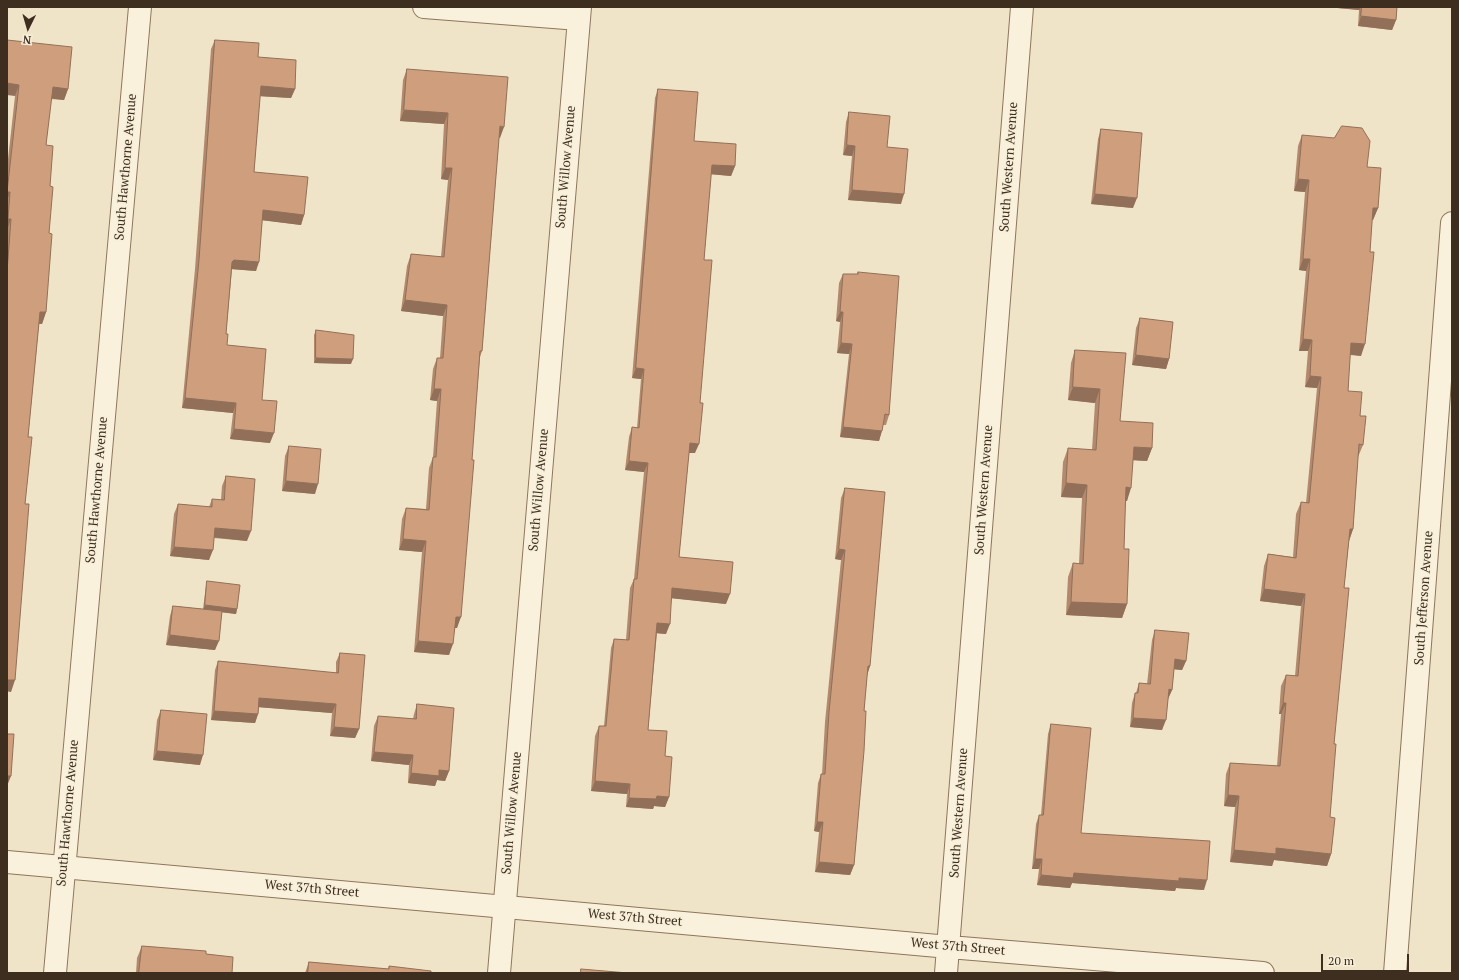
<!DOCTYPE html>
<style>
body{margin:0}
#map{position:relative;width:1459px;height:980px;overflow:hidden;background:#f0e4c8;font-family:"PT Serif",serif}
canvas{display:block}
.frame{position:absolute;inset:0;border:8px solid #3d2e20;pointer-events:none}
.north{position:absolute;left:8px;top:8px;width:40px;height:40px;-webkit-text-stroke:3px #f7eed8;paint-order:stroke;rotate:185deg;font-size:11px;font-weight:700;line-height:16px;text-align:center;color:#3d2e20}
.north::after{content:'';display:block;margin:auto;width:14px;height:18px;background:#3d2e20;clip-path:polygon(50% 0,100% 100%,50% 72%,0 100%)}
.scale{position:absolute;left:1321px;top:954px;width:88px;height:18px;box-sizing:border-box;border:2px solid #3d2e20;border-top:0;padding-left:5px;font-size:12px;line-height:14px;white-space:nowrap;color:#3d2e20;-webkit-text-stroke:3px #f7eed8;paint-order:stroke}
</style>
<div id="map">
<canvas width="1459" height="980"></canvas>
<div class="frame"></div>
<div class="north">N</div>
<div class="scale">20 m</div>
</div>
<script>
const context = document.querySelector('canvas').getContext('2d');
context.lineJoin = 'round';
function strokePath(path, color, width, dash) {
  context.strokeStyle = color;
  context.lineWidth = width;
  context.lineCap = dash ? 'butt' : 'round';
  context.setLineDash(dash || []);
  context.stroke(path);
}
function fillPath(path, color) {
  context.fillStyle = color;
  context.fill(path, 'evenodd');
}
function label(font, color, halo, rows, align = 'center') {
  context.font = font + ' "PT Serif",serif';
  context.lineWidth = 3;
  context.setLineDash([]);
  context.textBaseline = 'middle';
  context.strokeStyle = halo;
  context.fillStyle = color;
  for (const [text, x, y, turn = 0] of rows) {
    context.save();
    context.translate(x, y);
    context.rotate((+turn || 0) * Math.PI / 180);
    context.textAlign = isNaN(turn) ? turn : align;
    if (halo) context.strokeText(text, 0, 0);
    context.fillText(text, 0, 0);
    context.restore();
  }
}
const minor = new Path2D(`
 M424 7 579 19
 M55 973 140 7
 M499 973 580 7
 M1395 973 1452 223`);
const tertiary = new Path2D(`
 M7 862 949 947 1263 973
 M946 973 1022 7`);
const wall = new Path2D(`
 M1327 7H1397L1396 20 1392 30 1358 26 1359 10Z
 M7 40 68 89 64 100 51 99 46 145 50 186 46 312 42 324H39L28 437 25 504 11 692 7 691V168L15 96Z
 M215 40 258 57 295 89 291 98 260 96 254 172 304 215 301 225 262 220 256 271 232 269 226 334 227 345 262 400 270 443 230 439 233 413 182 408 195 269 211 49Z
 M407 69 500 138H499L482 351 480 357 457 628H455L449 655 414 652 422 552 399 550 402 519 406 508 426 509 429 468 433 457 437 401 430 400 433 369 437 358H440L443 316 401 311 407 266 411 254 441 257 448 180 441 179 444 124 400 121 403 80Z
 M658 89 694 141 735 166 731 176 711 174 704 260 695 453H689L679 557 726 604 672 598 666 634 657 633 648 730 665 756 669 797 665 807 654 806 653 809 626 807 627 794 591 791 595 736 599 726H604L611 648 614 639 626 640 630 588 634 579 644 472 625 470 629 437 632 427 637 428 641 379 632 378 655 98Z
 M849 112 887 147 901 204 848 200 852 156 843 155 846 122Z
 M1101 129 1133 208 1091 204 1098 139Z
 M1302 135 1367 167 1378 208 1373 220 1372 219 1361 356 1350 355 1348 391 1360 416 1363 445 1358 457 1353 529 1349 541 1344 588 1334 744 1330 817 1331 854 1327 866 1274 860 1272 866 1230 862 1235 807 1224 806 1226 774 1230 763 1277 766 1281 714H1279L1281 686 1286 675 1295 676 1301 606 1260 601 1264 566 1268 554 1293 557 1296 514 1301 502 1306 503 1317 388 1305 387 1308 351H1299L1306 271 1299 270 1305 192 1294 191 1298 146Z
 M858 272 889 415 886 425H883L879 441 840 437 849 354 837 353 840 322 836 321 839 283 843 274H857Z
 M1140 318 1169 359 1166 369 1132 365 1136 328Z
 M316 330 351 364 314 363V335Z
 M1075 350 1120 421 1152 448 1147 461 1133 460 1127 501H1125L1124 549 1127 604 1122 618 1066 615 1068 577 1073 563 1079 564 1082 498 1061 497 1063 462 1068 448 1092 450 1095 403 1068 400 1071 363Z
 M289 446 315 494 282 491 285 456Z
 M226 476 247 541 214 538 209 560 170 556 174 514 178 504 209 507 212 499 221 500 222 486Z
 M845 488 870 666 867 673 864 711 854 865 850 875 815 872 819 832 814 831 818 783 821 774H822L825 722 841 560 835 559 841 498Z
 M207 581 237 609 236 614 222 612 215 650 166 645 170 616 173 606 203 609 206 586Z
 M1155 630 1186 661 1182 670 1174 669 1172 690 1168 699 1162 730 1130 727 1132 703 1135 693H1136L1139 683 1147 684 1152 640Z
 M340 653 359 729 355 738 330 736 332 713 259 707 258 714 255 723 211 720 215 670 218 661 336 673V662Z
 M417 704 449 771 445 781 437 780 435 786 408 783 409 765 371 761 374 726 378 716 413 719 414 714Z
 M161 710 200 765 153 760 157 720Z
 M1051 724 1081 833 1204 890 1176 888 1175 891 1072 883 1070 888 1037 885 1039 869H1032L1036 824 1039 815H1041L1048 734Z
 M142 946 206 954 232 973H136L137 958Z
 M309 962 388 969 389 966 431 973H305Z`);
const shadedWall = new Path2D(`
 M1327 7H1361L1359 10Z
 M1361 16 1396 20 1392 30 1358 26Z
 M7 83 19 85 15 96 7 95Z
 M261 86 295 89 291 98 257 96Z
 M53 87 68 89 64 100 48 98Z
 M404 110 448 113 444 124 400 121Z
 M500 126 504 127 500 138 496 137Z
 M847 145 855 146 852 156 843 155Z
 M712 165 735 166 731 176 708 174Z
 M445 168H452L448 180 441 179Z
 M1298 179 1309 180 1305 192 1294 191Z
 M852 190 904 194 901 204 848 200Z
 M7 192H10L7 201Z
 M1095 194 1137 198 1133 208 1091 204Z
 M1373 208H1378L1373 220 1369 219Z
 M263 210 304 215 301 225 260 220Z
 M8 219H11L7 230V220Z
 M1303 259H1310L1306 271 1299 270Z
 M234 260 259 262 256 271 230 269 232 262Z
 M405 300 447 305 443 316 401 311Z
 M40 312H46L42 324 36 323Z
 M840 312H843L840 322 836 321Z
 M1303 339 1312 340 1308 351H1299Z
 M841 343 852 344 849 354 837 353Z
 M1351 343 1365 344 1361 356 1347 354Z
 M1136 355 1169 359 1166 369 1132 365Z
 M316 358 353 359 351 364 314 363Z
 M636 368 644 369 641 379 632 378Z
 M1310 376 1321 377 1317 388 1305 387Z
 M1073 387 1100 389 1095 403 1068 400Z
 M434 389H441L437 401 430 400Z
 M185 398 236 403 233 413 182 408Z
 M843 427 882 431 879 441 840 437Z
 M234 429 274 433 270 443 230 439Z
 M690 443 699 444 695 453H686Z
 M1134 447 1152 448 1147 461 1129 460Z
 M629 461 648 463 644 472 625 470Z
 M286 481 318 484 315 494 282 491Z
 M1066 483 1087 485 1082 498 1061 497Z
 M1126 487 1131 488 1127 501H1121Z
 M215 528 251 531 247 541 211 537Z
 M1350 529H1353L1349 541Z
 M403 539 426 541 422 552 399 550Z
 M174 547 213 550 209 560 170 556Z
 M839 549 845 550 841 560 835 559Z
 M672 588 730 594 726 604 669 598Z
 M1264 589 1305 594 1301 606 1260 601Z
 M1071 602 1127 604 1122 618 1066 615Z
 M205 605 237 609 236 614 203 610Z
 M456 617H461L457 628H452Z
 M657 623 670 624 666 634 654 633Z
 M170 635 219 641 215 650 166 645Z
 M418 641 453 644 449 655 414 652Z
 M1175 659 1186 661 1182 670 1171 669Z
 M868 666H870L867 676Z
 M7 680H15L11 692 7 691Z
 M1169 689 1172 690 1168 699Z
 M259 698 336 704 332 713 256 707Z
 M1283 703H1286L1281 714H1279Z
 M214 711 258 714 255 723 211 720Z
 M1133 718 1166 720 1162 730 1130 727Z
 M334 727 359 729 355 738 330 736Z
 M157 751 203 755 200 765 153 760Z
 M374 752 413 755 409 765 371 761Z
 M439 770 449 771 445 781 437 780 435 786 408 783 411 773Z
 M7 776H11L7 786Z
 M595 781 630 784 627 794 591 791Z
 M1228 795 1239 796 1235 807 1224 806Z
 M657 796 669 797 665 807 654 806 653 809 626 807 629 798Z
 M817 822H823L819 832 814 831Z
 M1276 848 1331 854 1327 866 1274 860 1272 866 1230 862 1234 850Z
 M1035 859H1042L1039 869H1032Z
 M819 862 854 865 850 875 815 872Z
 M1074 873 1179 878 1207 880 1204 890 1176 888 1175 891 1072 883 1070 888 1037 885 1041 875Z`);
const building = new Path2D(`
 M1362 7H1397L1396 20 1361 16Z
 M7 40 72 47 68 89 53 87 46 145 53 146 50 186 53 187 49 233 52 234 46 312H40L28 437H32L25 504H29L15 680H7V272L11 219H8L10 192H7L19 85 7 83Z
 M215 40 259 43 258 57 296 60 295 89 261 86 254 172 308 177 304 215 263 210 259 262 234 260 232 262 226 334H228L227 345 266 349 262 400 277 401 274 433 234 429 236 403 185 398 199 260Z
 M407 69 508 77 504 127 500 126 482 351H480L472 460H474L461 617H456L453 644 418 641 426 541 403 539 406 508 429 510 433 457H436L441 389H434L437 358H443L447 305 405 300 411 254 444 257 452 168H445L448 113 404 110Z
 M658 89 698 92 694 141 736 144 735 166 712 165 704 260H712L700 403H703L699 444 690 443 679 557 733 562 730 594 672 588 670 624 657 623 648 730 667 731 665 756 672 757 669 797 657 796 656 799 629 798 630 784 595 781 599 726H606L614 639 629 640 634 579H637L648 463 629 461 632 427 639 428 644 369 636 368Z
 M849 112 890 116 887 147 908 149 904 194 852 190 855 146 847 145Z
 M1342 126 1362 128 1370 141 1367 167 1381 168 1378 208H1373L1370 252H1374L1365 344 1351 343 1348 391 1362 392 1360 416H1366L1363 445 1359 444 1353 529H1350L1344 588H1349L1334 744H1336L1330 817 1335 818 1331 854 1276 848V854L1234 850 1239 796 1228 795 1230 763 1280 766 1286 703H1283L1286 675 1298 676 1305 594 1264 589 1268 554 1296 558 1301 502 1309 503 1321 377 1310 376 1312 340 1303 339 1310 259H1303L1309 180 1298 179 1302 135 1334 138Z
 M1101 129 1142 133 1137 198 1095 194Z
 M858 272 899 276 889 415 885 414 882 431 843 427 852 344 841 343 843 312H840L843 274H858Z
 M1140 318 1173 322 1169 359 1136 355Z
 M316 330 354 335 353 359 316 358Z
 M1075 350 1126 353 1120 421 1153 423 1152 448 1134 447 1131 488 1126 487 1124 549H1129L1127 604 1071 602 1073 563 1083 564 1087 485 1066 483 1068 448 1096 450 1100 389 1073 387Z
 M289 446 321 449 318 484 286 481Z
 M226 476 255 479 251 531 215 528 213 550 174 547 178 504 212 507V499L224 500Z
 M845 488 885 492 870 666H868L864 711H866L864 751 854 865 819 862 823 822H817L821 774H825L829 712 845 550 839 549Z
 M207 581 240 585 237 609 205 605Z
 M173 606 222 611 219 641 170 635Z
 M1155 630 1189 633 1186 661 1175 659 1172 690 1169 689 1166 720 1133 718 1135 693H1138L1139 683 1150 684Z
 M340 653 365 655 359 729 334 727 336 704 259 698 258 714 214 711 218 661 338 673Z
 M417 704 454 708 449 771 439 770V776L411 773 413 755 374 752 378 716 416 719Z
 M161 710 207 714 203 755 157 751Z
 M1051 724 1091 728 1081 833 1210 841 1207 880 1179 878V881L1074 873 1073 878 1041 875 1042 859H1035L1039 815H1043Z
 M7 734H14L11 776H7Z
 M142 946 206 951V954L233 957 232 973H139Z
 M309 962 389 969V966L431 971V973H308Z
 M581 969 628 973H581Z`);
const streetNames = [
 ["South Hawthorne Avenue",126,167,-85],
 ["South Willow Avenue",566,167,-85],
 ["South Western Avenue",1009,167,-86],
 ["South Hawthorne Avenue",97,490,-85],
 ["South Willow Avenue",539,490,-85],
 ["South Western Avenue",984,490,-86],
 ["South Jefferson Avenue",1424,598,-86],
 ["South Hawthorne Avenue",68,813,-85],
 ["South Willow Avenue",512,813,-85],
 ["South Western Avenue",959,813,-86],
 ["West 37th Street",312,889,5],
 ["West 37th Street",635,918,5],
 ["West 37th Street",958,947,5]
];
strokePath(minor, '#8d765c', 24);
strokePath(tertiary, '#8d765c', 24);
strokePath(minor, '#faf1dc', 22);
strokePath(tertiary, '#faf1dc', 22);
fillPath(wall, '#b2896c');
fillPath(shadedWall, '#916f58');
fillPath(building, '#cf9f7d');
strokePath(building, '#916f58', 1);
label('13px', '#3d2e20', '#f7eed8', streetNames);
</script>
